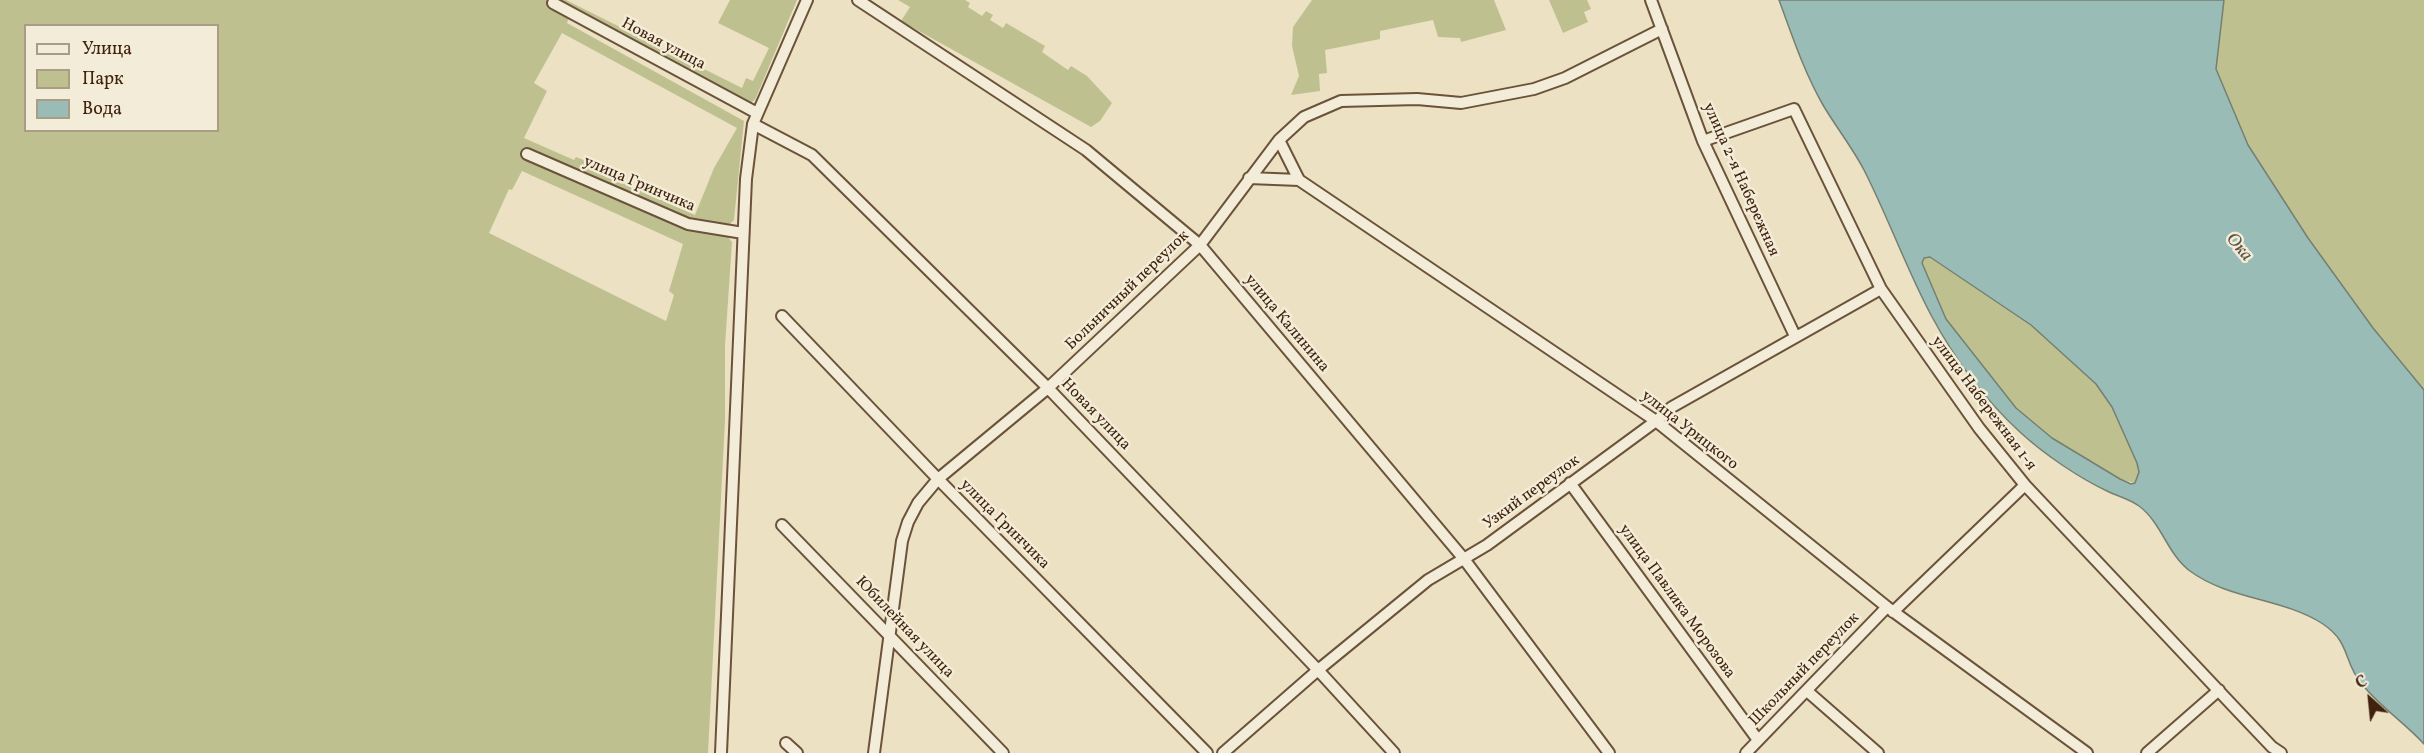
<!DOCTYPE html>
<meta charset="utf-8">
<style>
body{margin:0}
#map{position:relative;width:2424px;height:753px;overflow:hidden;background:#ece1c3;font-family:Vollkorn,serif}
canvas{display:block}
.legend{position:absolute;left:24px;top:24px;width:195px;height:108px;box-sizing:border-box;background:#f3ecd8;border:2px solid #ab9c86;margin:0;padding:8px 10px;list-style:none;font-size:18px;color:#40230c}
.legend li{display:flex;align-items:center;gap:12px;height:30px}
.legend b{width:30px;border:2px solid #ab9c86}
.north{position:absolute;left:2340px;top:669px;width:60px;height:60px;-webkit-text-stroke:4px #f3ecd8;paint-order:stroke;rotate:333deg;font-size:16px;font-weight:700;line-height:24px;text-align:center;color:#40230c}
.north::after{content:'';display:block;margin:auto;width:21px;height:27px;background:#40230c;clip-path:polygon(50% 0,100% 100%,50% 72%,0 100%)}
</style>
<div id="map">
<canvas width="2424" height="753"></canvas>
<ul class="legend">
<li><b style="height:8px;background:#f3ecd8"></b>Улица</li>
<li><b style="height:16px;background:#bec18f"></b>Парк</li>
<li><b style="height:16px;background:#99bdb6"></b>Вода</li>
</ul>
<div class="north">С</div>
</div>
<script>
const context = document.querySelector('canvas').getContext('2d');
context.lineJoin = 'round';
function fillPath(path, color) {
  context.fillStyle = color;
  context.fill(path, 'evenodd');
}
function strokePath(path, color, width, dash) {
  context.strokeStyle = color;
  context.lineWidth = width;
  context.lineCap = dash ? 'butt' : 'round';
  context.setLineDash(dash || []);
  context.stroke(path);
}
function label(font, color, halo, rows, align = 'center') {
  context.font = font + ' Vollkorn,serif';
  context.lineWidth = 5;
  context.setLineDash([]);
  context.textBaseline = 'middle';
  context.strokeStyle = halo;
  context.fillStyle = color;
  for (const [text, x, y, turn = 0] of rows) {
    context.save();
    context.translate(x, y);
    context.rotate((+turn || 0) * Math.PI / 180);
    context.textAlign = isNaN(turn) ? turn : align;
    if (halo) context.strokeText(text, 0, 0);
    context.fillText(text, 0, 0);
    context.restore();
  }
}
const green = new Path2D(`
 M0 0H566L742 88 746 78 753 81 769 48 718 23 730 0H797L755 100 748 104 570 13 567 23 744 121 734 220 730 224 685 220 524 151 521 157 634 208 676 224 721 235 728 237 732 242 725 346V420L708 753H0ZM26 26H218V130H26ZM562 33 737 128 714 168 695 215 596 171 598 166 576 157 574 160 524 138 547 91 534 83ZM522 171 683 244 669 291 674 295 666 321 489 233 509 189 512 190Z
 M898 0H965L970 3 968 7 982 16 986 11 993 15 990 20 1003 28 1006 23 1045 46 1042 52 1068 70 1071 66 1087 76 1112 103 1100 121 1091 127 901 21 910 7Z
 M1312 0H1494L1506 30 1461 42 1460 38 1438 37 1433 20 1380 31V39L1325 50 1327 73 1319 74 1320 91 1291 95 1299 76 1292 46 1293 27Z
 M1549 0H1587L1591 9 1584 12 1588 22 1563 33Z
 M2224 0H2424V390L2373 328 2308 238 2248 145 2216 69Z
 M1926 257H1930L2031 325 2096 384 2112 407 2137 463 2139 472 2135 483 2120 479 2052 438 2016 408 1946 319 1922 263V260Z`);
const water = new Path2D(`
 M1779 0H2224L2216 69 2248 145 2308 238 2373 328 2424 390V744C2405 723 2379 706 2361 683 2343 661 2351 643 2323 624 2283 598 2229 600 2190 571 2167 554 2162 523 2139 506 2130 499 2117 496 2107 491 2079 478 2044 454 2021 433 1985 400 1954 358 1931 315 1906 268 1888 217 1864 170 1852 147 1836 127 1823 105 1804 72 1792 35 1779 0ZM1930 257 2031 325 2096 384 2112 407 2137 463 2139 472 2135 483 2131 484 2120 479 2052 438 2016 408 1946 319 1922 263 1924 258Z`);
const minor = new Path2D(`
 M858 0 1086 150 1200 245 1464 559 1609 753
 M1651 0 1703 141 1795 336
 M553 3 757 113
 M753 124 812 155 1048 388 1318 670 1394 753
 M1279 140 1299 180
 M1703 141 1794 109 1881 289 1979 428 2025 485 2233 706 2272 747 2281 753
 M527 154 688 224 743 233
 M1249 178 1299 180 1656 421 1887 607 2087 753
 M782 316 938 479 1207 753
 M1570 483 1758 740
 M782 525 1003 753
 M1893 612 2025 485
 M1807 691 1878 753
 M786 743 797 753
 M721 753 746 179 753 124 807 0
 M874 753 902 541 908 522 918 503 938 479 1048 388 1200 245 1279 140 1304 117 1341 101 1417 99 1461 103 1534 89 1565 78 1662 29
 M1223 753 1318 670 1428 580 1487 545 1656 421 1672 407 1881 289
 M1746 753 1887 607
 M2147 753 2219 690`);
const streetNames = [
 ["Новая улица",663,45,28],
 ["улица 2-я Набережная",1740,180,66],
 ["улица Гринчика",639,185,23],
 ["Больничный переулок",1128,291,-44],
 ["улица Калинина",1286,324,50],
 ["улица Набережная 1-я",1983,404,53],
 ["Новая улица",1095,415,46],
 ["улица Урицкого",1689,431,38],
 ["Узкий переулок",1532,493,-36],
 ["улица Гринчика",1004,525,45],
 ["улица Павлика Морозова",1676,602,54],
 ["Юбилейная улица",904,628,46],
 ["Школьный переулок",1805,670,-46]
];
const waterNames = [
 ["Ока",2238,248,50]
];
fillPath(green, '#bec18f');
fillPath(water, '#99bdb6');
strokePath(water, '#757f72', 1.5);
strokePath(minor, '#6b523a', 14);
strokePath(minor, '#f3ecd8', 10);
label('16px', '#40230c', '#f3ecd8', streetNames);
label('italic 18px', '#5b513f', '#f3ecd8', waterNames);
</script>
